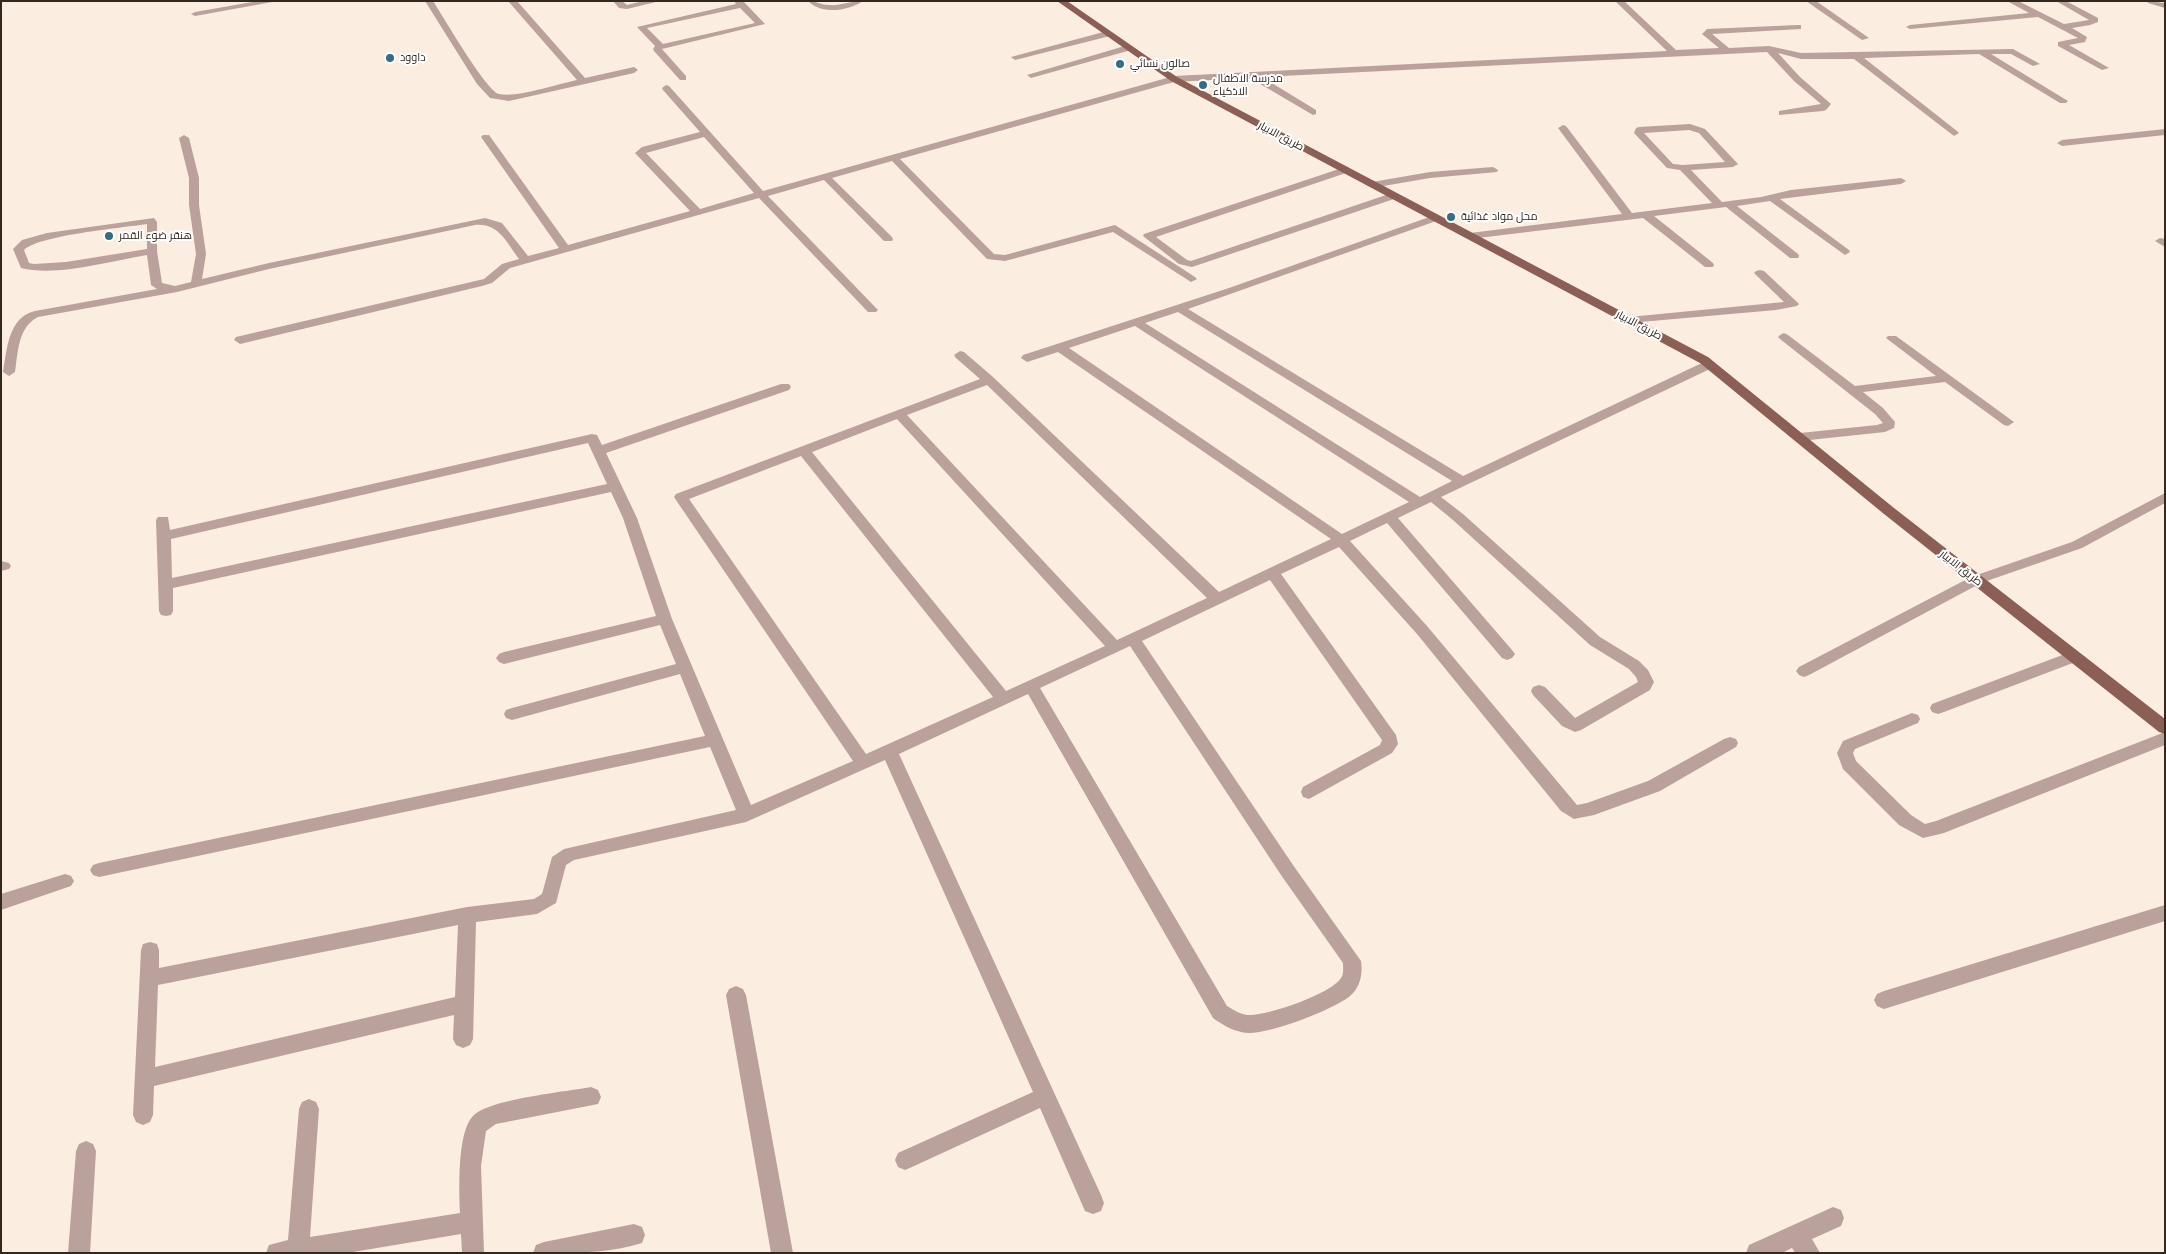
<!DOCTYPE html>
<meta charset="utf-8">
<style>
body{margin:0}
#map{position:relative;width:2166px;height:1254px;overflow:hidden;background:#fbede0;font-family:"Golos Text",sans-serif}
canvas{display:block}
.frame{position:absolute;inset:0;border:2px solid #312820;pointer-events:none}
</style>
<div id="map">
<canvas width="2166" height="1254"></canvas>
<div class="frame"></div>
</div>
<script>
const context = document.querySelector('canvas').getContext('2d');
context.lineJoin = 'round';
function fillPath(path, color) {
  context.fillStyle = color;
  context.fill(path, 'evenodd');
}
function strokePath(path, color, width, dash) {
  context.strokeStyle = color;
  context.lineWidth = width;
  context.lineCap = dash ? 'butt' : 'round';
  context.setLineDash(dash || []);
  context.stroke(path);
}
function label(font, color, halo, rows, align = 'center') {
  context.font = font + ' "Golos Text",Cairo,sans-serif';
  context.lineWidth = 4;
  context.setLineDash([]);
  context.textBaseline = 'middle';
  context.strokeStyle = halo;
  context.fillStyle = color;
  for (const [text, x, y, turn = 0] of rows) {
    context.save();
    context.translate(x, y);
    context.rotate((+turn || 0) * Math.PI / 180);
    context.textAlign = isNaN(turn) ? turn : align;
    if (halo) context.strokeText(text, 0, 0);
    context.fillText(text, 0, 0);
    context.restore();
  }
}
const minor = new Path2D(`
 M258 1H278L195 16 191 14 195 12Z
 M425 1H433C443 16 486 91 499 94 517 98 557 84 577 80L508 1H517L585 78 634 67 638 70 634 73 509 101 490 98 477 84Z
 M613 1H622L627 5 643 1H660L627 9 619 8Z
 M734 1H743L765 24 662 49 686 76V80H680L654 51 653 49 655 46 637 27 736 4ZM740 8 755 23 663 44 647 28Z
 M808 1C816 1 821 5 829 5 840 6 851 1 863 1 848 11 822 15 808 1Z
 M1615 1H1624L1676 50 1719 48 1702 34 1707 29 1798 25H1801V29L1712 34 1729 48 1769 46 1801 53 2013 49 2040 64 2033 66 2011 54H1991L2068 101 2066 103H2060L1979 54 1864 58 1957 131 1959 133 1954 136 1854 59H1801L1778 53 1800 77 1831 104 1826 110 1823 111 1779 115V111L1821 104 1794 81 1767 52 1262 77 1316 110V114L1313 115 1250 78 1174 82 900 159 994 254 1005 255 1115 225 1195 277 1197 279 1191 282 1113 232 1005 261 987 259 892 161 832 178 892 237 893 239 892 241H884L824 180 768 196 876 308 878 310 876 312H868L759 198 510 268 492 283 482 286 240 344 234 340 236 337 484 279 502 264 519 259C506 242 499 223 475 225L269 269 177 292 38 317C18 327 18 352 15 372L9 376 3 372C7 350 8 317 35 311L157 289 151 285 147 255C111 261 56 277 21 268L13 249 22 240 47 233 154 218 157 222V251L162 283 175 286 191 282 196 254 189 205V178L179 138 184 135 189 138 199 178V205L206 254 202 279 269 263 485 218 502 223 528 256 559 248 481 137 483 135H489L568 245 690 211 635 153 642 147 700 132 663 90 662 88 666 85 669 86 763 191 1174 76 1667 51ZM704 137 754 193 700 209 646 153ZM147 224V249L66 262 34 264 29 263 24 250C40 235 121 228 147 224Z
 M1806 1H1816L1869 38 1862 40Z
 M2007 1H2018L2064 24 2089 20 2056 1H2066L2098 18V22L2090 25 2072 28 2087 37 2085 42 2069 45 2109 68 2102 70 2058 46V42L2078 38 2038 17 1910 29 1906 27 1910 25 2029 13Z
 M2147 1 2165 3V8L2148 3Z
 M1107 31 1110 32V36L1015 60 1011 57Z
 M1128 45 1131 46V50L1031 78 1027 75Z
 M1690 124 1705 129 1738 164 1733 167 1691 170 1722 202 1761 197 1791 190 1901 178 1906 181 1901 184 1780 199 1849 250 1850 252 1845 255 1770 201 1737 206 1798 254 1799 256 1798 258H1790L1726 207 1654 216 1713 263 1714 265 1713 267H1705L1643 218 1470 239 1465 236 1470 233 1622 214 1558 128 1563 125 1566 126 1632 213 1712 203 1680 170 1667 168 1634 133 1636 128 1639 127ZM1689 130 1699 133 1725 162 1683 165 1673 164 1644 133Z
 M2165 129V135L2062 146 2057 143 2062 140Z
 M1345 167 1350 170 1349 172 1156 237 1187 260 1191 261 1389 194H1397L1398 196 1397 198 1192 267 1179 264 1143 236 1144 234Z
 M1493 167 1498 170 1497 172 1430 178 1372 188 1367 185 1372 182 1430 172Z
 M1435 215 1439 216 1440 218 1439 220 1188 309 1463 476 1704 362H1712L1714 365 1712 368 1441 497 1463 514 1600 637 1639 661 1648 670 1654 682 1650 690 1581 730 1575 732 1562 726 1533 695 1531 691 1533 687 1539 685 1545 687 1575 718 1638 682 1636 677 1629 669 1590 645 1453 520 1431 502 1398 518 1512 650 1515 654 1512 658 1507 660 1502 658 1387 523 1350 541 1427 626 1577 805 1587 803 1648 781 1724 739 1730 737 1736 739 1738 743 1736 747 1660 791 1594 815 1574 819 1561 811 1417 634 1339 547 1281 574 1396 735 1398 744 1392 753 1309 799 1303 797 1301 792 1303 787 1380 745 1382 740 1270 580 1142 641 1293 865 1361 961C1363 974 1360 988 1350 996 1333 1010 1269 1034 1248 1033 1235 1032 1224 1026 1213 1018L1028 694 899 754 1101 1195 1104 1203 1101 1211 1093 1214 1085 1211 1040 1108 912 1167 905 1170 898 1167 895 1160 898 1153 1033 1092 885 760 746 822 574 860 566 865 556 903 537 914 476 922 473 1039 470 1045 463 1048 456 1045 453 1039 454 1015 154 1086 153 1115 150 1122 143 1125 136 1122 133 1115 141 950 143 944 150 942 157 944 159 950V968L467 907 534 899 542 894 552 857 564 849 736 810 710 747 99 877 93 875 90 870 93 865 99 863 705 736 680 674 512 720 506 718 504 714 506 710 512 708 676 664 660 625 504 664 499 662 496 658 499 654 504 652 656 616 623 518 611 492 173 588V611L171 615 166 616 161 615 159 611 156 520 158 517H168L170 530 592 434 597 435 602 445 781 384H789L791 387 789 390 606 453 637 518 672 619 751 805 853 761 676 500 674 497 676 494 980 379 956 358 954 355 960 351 964 352 993 377 1219 592 1331 539 1058 352 1027 362 1021 358 1023 355 1229 288ZM1178 312 1452 481 1420 497 1145 323ZM1135 326 1409 502 1342 534 1069 348ZM987 385 1207 598 1117 640 907 415ZM897 419 1105 646 1006 691 812 452ZM588 443 607 484 172 578 171 539ZM801 456 993 697 866 754 689 499ZM1130 646 1281 875 1343 963C1343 969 1344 974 1341 978 1331 994 1267 1016 1248 1015 1239 1014 1234 1010 1227 1006L1040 688ZM458 925 455 997 155 1067 158 985Z
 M2160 238 2165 239V247L2155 241Z
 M1760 270 1764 271 1797 302 1799 304 1797 306 1776 310 1629 323 1623 320 1629 317 1784 302 1756 275 1754 273 1756 271Z
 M1784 333 1788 335 1855 386 1936 376 1886 338 1888 336H1896L2014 422 2008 426 2004 425 1945 382 1863 392 1883 408 1895 422 1894 428 1885 432 1800 441 1795 440 1794 437 1800 433 1877 425 1883 423 1875 414 1780 339 1778 337 1780 335Z
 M2165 493V503L2082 548 1981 583 1809 675 1804 677 1799 675 1796 671 1799 667 1971 577 2072 542Z
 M1 561 9 563 11 566 9 569 1 571Z
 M2073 651 2078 653 2081 657 2078 661 1944 712 1938 714 1932 712 1930 708 1932 704Z
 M1912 713 1918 715 1920 719 1918 723 1855 749 1853 753 1856 761 1911 815 1925 824 1936 821 2165 732V745L1944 833 1923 838 1899 825 1843 769 1837 753 1843 741Z
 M65 874 71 876 74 881 71 886 1 910V894Z
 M2165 905V921L1884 1009 1877 1006 1874 1000 1877 994 1884 991Z
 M736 986 743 989 746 995 793 1253H771L726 995 729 989Z
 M591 1087 598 1090 601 1097 598 1104 496 1124 486 1131 481 1166 484 1253H462L461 1234 347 1253H266L269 1245 288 1240 299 1109 302 1102 309 1099 316 1102 319 1109 310 1237 460 1213C459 1190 457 1132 473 1116 489 1099 565 1092 591 1087Z
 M86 1141 93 1144 96 1151 90 1253H68L76 1151 79 1144Z
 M1833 1207 1841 1210 1844 1218 1841 1226 1812 1239 1820 1253H1795L1792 1248 1782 1253H1746L1749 1245Z
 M634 1224 642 1227 645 1235 642 1243C608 1254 569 1253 533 1253L536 1245 544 1242Z`);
const major = new Path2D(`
 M1057 1H1067L1177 77 1708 357 1894 508 2165 719V734L2159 732 1884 514 1700 363 1171 81Z`);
const markers = [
 [390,58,5,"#316e85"],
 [1120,64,5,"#316e85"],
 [1203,85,5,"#316e85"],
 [1451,217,5,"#316e85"],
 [109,236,5,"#316e85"]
];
const farPoinames = [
 ["داوود",400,58],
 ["صالون نسائي",1130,64],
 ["مدرسة الاطفال",1213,79],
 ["الاذكياء",1213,92],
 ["محل مواد غذائية",1461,217],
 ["هنقر ضوء القمر",119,236]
];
const farStreetnames = [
 ["طريق الابيار",1281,136,28],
 ["طريق الابيار",1639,325,28],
 ["طريق الابيار",1961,568,38]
];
fillPath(minor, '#bba19b');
fillPath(major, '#8c5f56');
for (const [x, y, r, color] of markers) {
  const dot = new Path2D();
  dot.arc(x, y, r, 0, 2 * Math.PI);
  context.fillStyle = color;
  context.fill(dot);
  strokePath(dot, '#fff', 2);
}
label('11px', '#312820', '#fff', farPoinames, 'left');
label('11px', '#312820', '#fff', farStreetnames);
</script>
